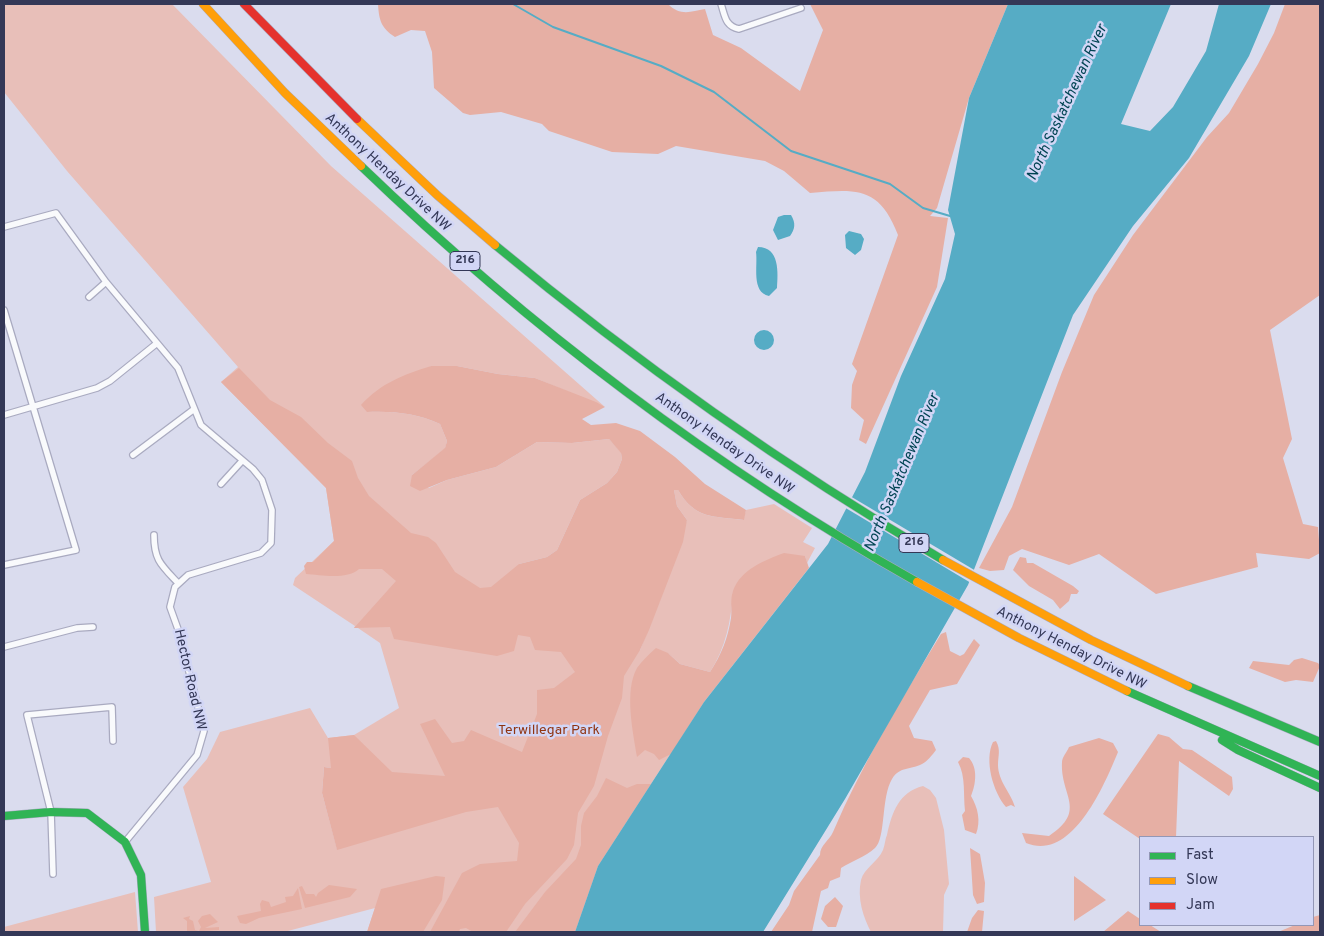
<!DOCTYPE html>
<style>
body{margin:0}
#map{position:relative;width:1324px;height:936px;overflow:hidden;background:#dadcee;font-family:Overpass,sans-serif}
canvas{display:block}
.frame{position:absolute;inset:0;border:5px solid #343857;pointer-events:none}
.legend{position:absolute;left:1139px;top:836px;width:175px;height:90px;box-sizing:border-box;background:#d2d6f6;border:1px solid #9397b6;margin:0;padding:6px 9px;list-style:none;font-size:15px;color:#343857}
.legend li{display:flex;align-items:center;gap:10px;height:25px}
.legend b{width:25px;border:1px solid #9397b6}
</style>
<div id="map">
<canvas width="1324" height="936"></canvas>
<div class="frame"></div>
<ul class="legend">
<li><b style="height:6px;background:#30b455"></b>Fast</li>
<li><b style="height:6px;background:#ff9f0a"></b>Slow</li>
<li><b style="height:6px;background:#e5322d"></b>Jam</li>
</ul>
</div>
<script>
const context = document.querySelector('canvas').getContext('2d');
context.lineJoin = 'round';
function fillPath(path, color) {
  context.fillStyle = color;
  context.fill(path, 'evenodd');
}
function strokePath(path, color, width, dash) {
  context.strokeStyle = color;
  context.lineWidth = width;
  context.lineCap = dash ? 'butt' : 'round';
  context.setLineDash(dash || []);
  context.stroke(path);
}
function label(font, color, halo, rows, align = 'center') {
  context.font = font + ' Overpass,sans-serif';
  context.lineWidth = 5;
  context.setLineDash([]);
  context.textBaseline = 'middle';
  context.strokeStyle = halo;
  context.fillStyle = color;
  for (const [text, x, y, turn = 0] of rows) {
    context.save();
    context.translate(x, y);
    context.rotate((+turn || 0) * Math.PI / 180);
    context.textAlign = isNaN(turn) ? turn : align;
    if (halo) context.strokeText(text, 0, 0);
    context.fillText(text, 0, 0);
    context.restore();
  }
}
const green = new Path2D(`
 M4 4H172L331 166 605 407 535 378 498 374 457 366H431L367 412C393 411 416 413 440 424L447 441 445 449 412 475 429 488 447 480 496 467 537 442 572 443 609 439 621 452 622 459 617 472 607 483 580 500 557 550 547 557 519 564 640 650 660 600 687 520 677 506 674 490H678C695 519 712 516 743 520L746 510 774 504 812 528 803 542 815 548 807 563 805 556 733 592C731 621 726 647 710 672L680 664 668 653 704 702 598 866 575 932H367L375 908 284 932H156L154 897 211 882 183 787 207 759 220 732 310 708 328 738 354 735 399 708 380 643 358 628H354L355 626 293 585 295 578 334 541 326 488 221 382 238 367 67 171 4 92ZM324 767 331 768 337 849 322 793Z
 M923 786 930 790 936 798 944 830 949 884 944 895 943 932H871C863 917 857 898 861 880 864 868 878 862 883 850 885 845 885 839 887 835 892 812 899 792 923 786Z
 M135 892 138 932H4V927Z`);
const forest = new Path2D(`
 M378 4H668C680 16 690 12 705 9L713 35 741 48 800 91 823 30 810 4H1008L969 98 937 208 930 216 948 218 937 287 866 444 859 440 864 420 851 408 852 385 857 371 852 364 898 235C879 186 857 189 810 193L784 171 765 161 676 146 658 154 612 152 549 131 542 124 501 112 470 115 463 113 434 88 432 52 425 31 411 30 395 37C381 28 379 20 378 4Z
 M1285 4H1320V295L1270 330 1292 439 1283 458 1303 524 1318 527 1320 553 1309 559 1256 553 1258 567 1156 594 1099 554 1069 565 1022 549 1009 556 1004 570 990 571 979 568 1012 507 1062 372 1094 295 1133 235 1207 137 1229 113 1258 64 1274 33Z
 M431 366H457L498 374 535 378 596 402 605 407 582 419 591 425 616 423 640 431 675 457 705 484 746 510 744 520C712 516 695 519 678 490H674L677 506 687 520 683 542 649 630 640 650 624 676 622 698 608 736 594 786 578 813 574 845 567 859 525 904 506 932H473L466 928 460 929 459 932H430L462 873 480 864 517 861 519 843 498 807 466 812 337 850 322 793 324 767 331 768 328 738 354 735 392 772 445 776 420 724 435 719 452 743 464 741 471 730 522 752 537 714V690L554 688 575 672 561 652 535 650 530 637 518 635 514 651 497 656 394 639 390 627 354 628 396 581 382 569H359C347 580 321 575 306 574L304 566 307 562H313L334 541 326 488 221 382 239 368 270 400 301 417 328 443 352 461 358 478 369 496 411 533 428 537 436 543 455 572 480 588 491 587 519 564 547 557 557 550 580 500 607 483 617 472 622 459 621 453 609 439 572 443 537 442 496 467 447 480 420 491 410 486 412 475 445 448 447 441 440 424C416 413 393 411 367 412L361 405C381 383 403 375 431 366Z
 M784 553 805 556 809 568 704 702 671 754 659 760 654 754 645 750 637 757C633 732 624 691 637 668 642 661 649 654 656 648L668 653 680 664 710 672C721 655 728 638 731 618 732 610 730 599 733 591 740 570 765 560 784 553Z
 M1020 557 1026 558 1027 563H1033L1073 586 1079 591 1077 594H1071L1069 601 1060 609 1053 600 1029 586 1013 570Z
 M946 632 950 651 960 656 964 654 974 639 980 645 957 684 930 690 909 726 914 738 932 741 936 750C932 755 928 761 922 764 911 770 900 766 892 779 881 797 886 838 875 848 865 857 852 861 841 868L840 877 830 881 828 888 821 891 812 932H771L789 905 794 891 820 855C820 845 829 841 833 832 862 764 902 698 941 634Z
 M1302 658 1318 663 1320 666 1313 682 1296 680 1285 682 1249 668 1253 661 1289 665 1294 660Z
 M1158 734 1169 737 1183 749 1192 750 1232 777 1233 789 1229 796 1179 761 1176 837 1140 839 1103 814Z
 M1099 738 1113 743 1118 752C1104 786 1072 862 1026 843L1022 833 1049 836C1088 810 1060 796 1062 762 1062 757 1067 752 1069 747Z
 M996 741C1001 750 998 756 998 765 998 781 1011 793 1015 807L1011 805 1006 807C993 792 984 760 993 742Z
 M963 757 969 758C978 768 976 784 971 796 978 808 981 821 976 834L965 830 962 815 965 811C963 794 966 777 958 762Z
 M606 778 627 788 637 784H651L598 866 575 932H515L545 892 576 859 581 845V826L584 813 597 796Z
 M970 848 980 854 985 883 984 902 977 904 973 895Z
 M436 876 445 877 442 900 423 932H367L381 889Z
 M1074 876 1106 900 1074 921Z
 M329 885 357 889 350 897 305 908 299 887 302 886 306 894H314L316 897 318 893Z
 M298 888 302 909 259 918 246 924 240 923 237 916 261 911 260 904 262 900 269 902 271 907 286 902 285 897 293 896Z
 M835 897 843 906 836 927H828L821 919 825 906Z
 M978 910 984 911 982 932H967L972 918Z
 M1128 911 1140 919V925H1150L1161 932H1103Z
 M210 914 218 922 205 928 219 927V930L187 932V921L183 918 190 916 189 919 193 921 195 930 199 931 201 927 198 921 202 916Z
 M1320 915V932H1278L1295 925H1313V917Z`);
const water = new Path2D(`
 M1008 4H1171L1121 124 1150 131 1173 107 1206 51 1219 4H1271L1249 56 1189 158 1133 226 1073 315 968 585 845 799 763 932H575L598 866 704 702 828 544 865 472 901 376 945 279 955 234 948 210 969 98Z
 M784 215H791C796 223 795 229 790 236L778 240 773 230 778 217Z
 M849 231 861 234 864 239 861 250 855 255 846 248 845 235Z
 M758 247C780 247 778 273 777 288L769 296C751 292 758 266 756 252Z
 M754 340a10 10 0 1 1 20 0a10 10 0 1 1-20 0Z`);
const pier = new Path2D(`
 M850 496 976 571 971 583 844 507Z`);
const stream = new Path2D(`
 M513 4 553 27 661 66 714 92 791 151 890 184 923 208 950 216`);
const street = new Path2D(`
 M721 4C725 16 725 26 739 29L801 8
 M4 227 56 213 106 282 178 368 201 425 253 469 262 480 272 510 271 543 261 553 188 575 175 587 170 607 179 632 204 731 197 755 125 842
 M89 297 106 282
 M4 310 76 550 4 565
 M4 415 97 388 110 381 156 344
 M133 455 193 410
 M221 484 242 461
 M154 535C154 560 161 565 178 583
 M4 647 77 628 93 627
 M53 874 51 812 27 715 112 707 113 741`);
const fast = new Path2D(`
 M361 166C527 326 716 469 917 582
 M495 245C636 362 785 467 943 560
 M1188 686 1320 742
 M1127 691 1320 776
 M1222 740 1238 750 1320 788
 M4 816 51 812 87 813 125 842 141 875 145 932`);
const slow = new Path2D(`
 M203 4 285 93 361 166
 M357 119 437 195 495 245
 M943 560 1091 640 1188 686
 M917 582 1019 638 1127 691`);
const jam = new Path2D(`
 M244 4 357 119`);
const shields = [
 [465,261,30],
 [914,543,30]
];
const shieldNames = [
 ["216",465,261],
 ["216",914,543]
];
const streetNames = [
 ["Anthony Henday Drive NW",387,173,43],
 ["Anthony Henday Drive NW",724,444,35],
 ["Anthony Henday Drive NW",1071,649,27],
 ["Hector Road NW",189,680,77]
];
const parkNames = [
 ["Terwillegar Park",549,731]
];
const waterNames = [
 ["North Saskatchewan River",1068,103,-65],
 ["North Saskatchewan River",903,473,-67]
];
fillPath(green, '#e8bfb9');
fillPath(forest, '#e6afa4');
fillPath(water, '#56acc5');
fillPath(pier, '#dadcee');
strokePath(stream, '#56acc5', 2);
strokePath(street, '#a9aac0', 8);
strokePath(fast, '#a9aac0', 9);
strokePath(slow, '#a9aac0', 9);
strokePath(jam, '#a9aac0', 9);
strokePath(street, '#f9fafc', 5.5);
strokePath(fast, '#30b455', 8);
strokePath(slow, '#ff9f0a', 8);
strokePath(jam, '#e5322d', 8);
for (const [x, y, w] of shields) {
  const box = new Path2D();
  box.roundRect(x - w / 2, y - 9.5, w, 19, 4);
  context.fillStyle = '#d2d6f6';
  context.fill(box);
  strokePath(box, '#343857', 1);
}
label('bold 12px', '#343857', null, shieldNames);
label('14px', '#343857', '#d2d6f6', streetNames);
label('14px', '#8f3412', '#d2d6f6', parkNames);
label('italic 15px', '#004453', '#d2d6f6', waterNames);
</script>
